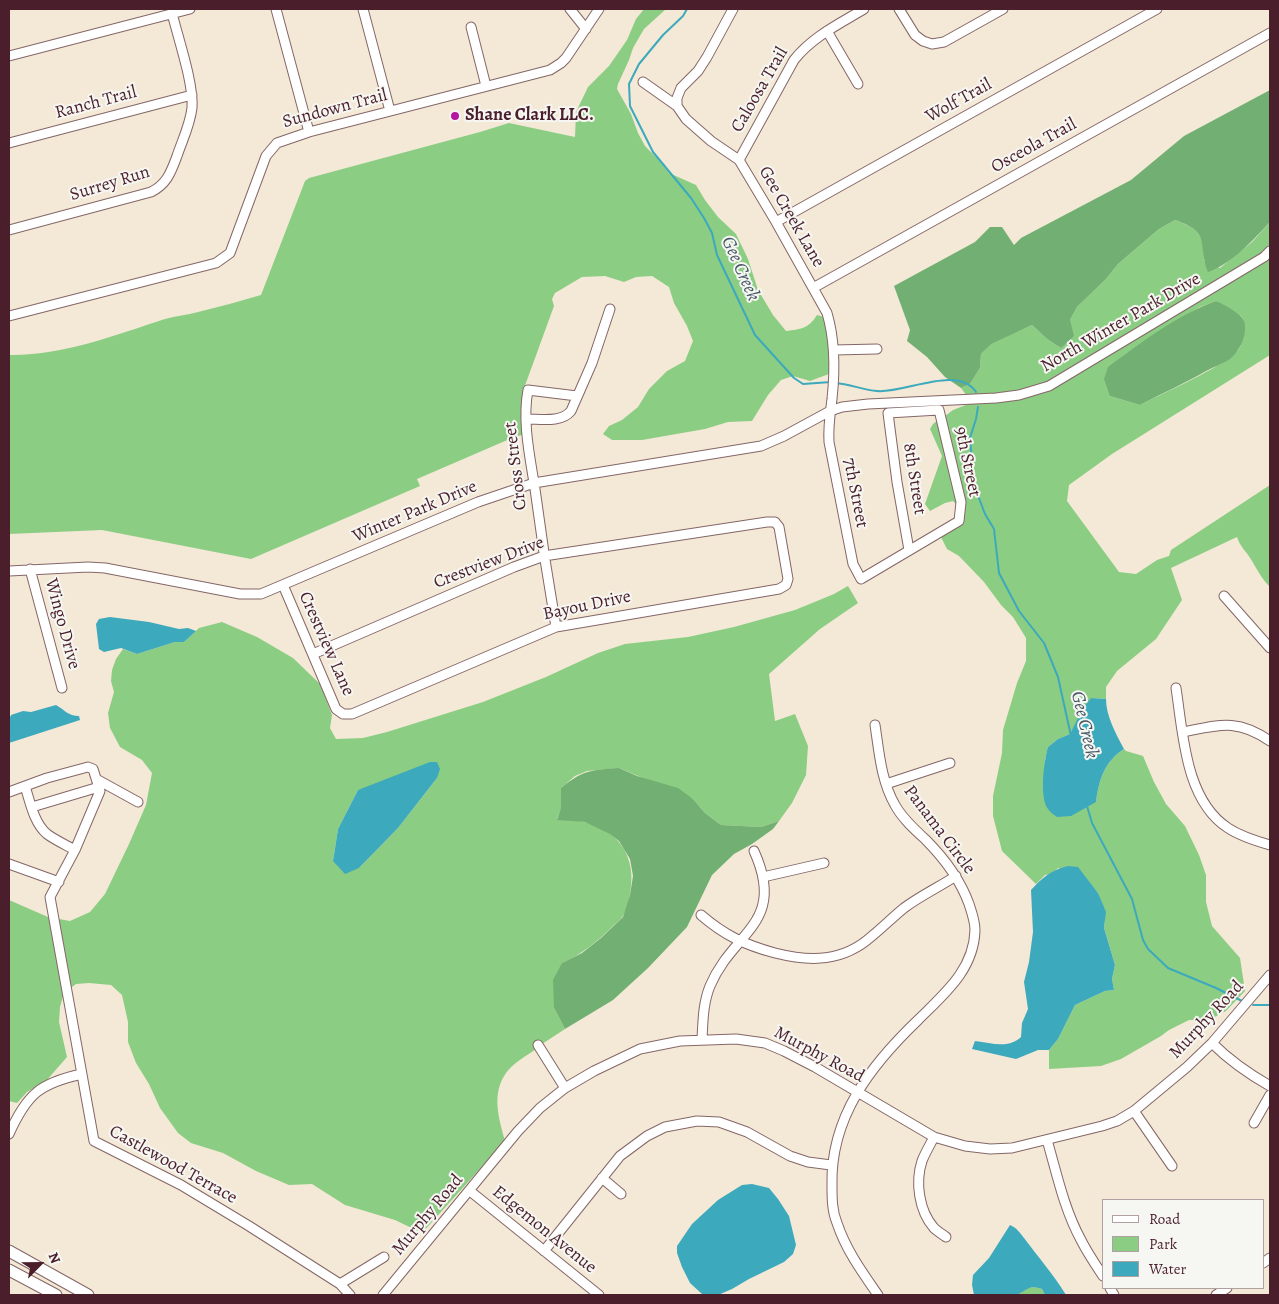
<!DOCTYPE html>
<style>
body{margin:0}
#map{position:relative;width:1279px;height:1304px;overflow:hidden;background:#f3e9d6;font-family:Alegreya,serif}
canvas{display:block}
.frame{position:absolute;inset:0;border:10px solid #4a1f2b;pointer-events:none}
.legend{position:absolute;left:1102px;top:1199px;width:162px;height:90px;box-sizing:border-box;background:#f6f6f2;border:1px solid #b1a0a2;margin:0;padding:6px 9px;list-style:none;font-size:15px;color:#4a1f2b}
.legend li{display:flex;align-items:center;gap:10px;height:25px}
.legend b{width:25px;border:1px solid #b1a0a2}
.north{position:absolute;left:15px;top:1239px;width:50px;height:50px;-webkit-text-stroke:4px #f6f6f2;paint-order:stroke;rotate:67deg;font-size:14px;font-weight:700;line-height:20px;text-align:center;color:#4a1f2b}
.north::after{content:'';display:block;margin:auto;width:18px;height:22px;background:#4a1f2b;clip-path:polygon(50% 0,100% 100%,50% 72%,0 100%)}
</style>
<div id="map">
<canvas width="1279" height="1304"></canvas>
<div class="frame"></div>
<ul class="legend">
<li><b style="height:6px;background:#fff"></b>Road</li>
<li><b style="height:14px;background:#8ccd84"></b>Park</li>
<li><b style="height:14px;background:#3da9bc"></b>Water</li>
</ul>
<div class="north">N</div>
</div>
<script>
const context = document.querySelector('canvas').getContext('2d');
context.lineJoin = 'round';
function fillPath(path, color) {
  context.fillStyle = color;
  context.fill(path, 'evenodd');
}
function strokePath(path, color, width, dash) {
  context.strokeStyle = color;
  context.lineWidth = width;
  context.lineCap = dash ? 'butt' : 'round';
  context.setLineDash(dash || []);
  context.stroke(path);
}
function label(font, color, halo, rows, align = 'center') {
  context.font = font + ' Alegreya,serif';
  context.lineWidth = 4;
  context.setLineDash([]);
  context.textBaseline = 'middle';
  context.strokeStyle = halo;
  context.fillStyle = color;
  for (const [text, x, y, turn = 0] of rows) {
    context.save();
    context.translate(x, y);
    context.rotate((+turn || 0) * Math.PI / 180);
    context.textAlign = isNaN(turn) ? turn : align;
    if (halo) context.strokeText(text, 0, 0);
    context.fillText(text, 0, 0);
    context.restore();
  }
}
const green = new Path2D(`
 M644 9H666L644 29 633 48 629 60 618 84 617 89 631 114 638 133 645 146 657 158 669 173 696 185 705 200 718 217 736 234 748 259 758 290 773 315 786 331C801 329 808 329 817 315L824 317C830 336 830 355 829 374L810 381 793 376 781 380 768 395 752 421 728 422 705 429 642 440H612L603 434 609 426 622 420 638 407 649 389 667 371 685 361 693 341 687 326 674 303 669 287 652 276 636 277 624 282 605 276 582 277 555 293 552 299 554 306 523 391 531 432 512 438 417 479 420 486 251 559 102 530 9 534V355C62 356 115 335 165 319 176 316 187 315 198 312 219 307 240 301 261 295L305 181 309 178 480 132 509 123 575 137 576 112 588 87 609 66 627 40 636 19Z
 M1175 220C1199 229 1204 235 1204 261L1220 268 1252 242 1270 222V247L1261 255 1047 383C1019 391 996 395 967 396L961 388 970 384 980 368 981 354 991 343 1032 325 1047 339 1061 348 1070 320 1077 307 1106 279 1118 264 1159 229Z
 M1270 256V355L1112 454 1069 485 1067 501 1119 572 1136 574 1157 560 1169 556 1171 550 1270 485V587C1262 579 1258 571 1252 561 1247 552 1240 547 1237 537L1171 568 1182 600 1156 639 1117 671 1106 687V699L1091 698 1070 734 1058 739 1048 747 1045 760 1044 797 1096 802C1099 780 1104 762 1124 749L1126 751 1143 756 1154 782 1166 804 1185 826 1199 855 1206 875V902L1212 926 1240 958 1245 991 1226 1011 1209 1020H1189L1169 1030 1161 1036 1121 1059 1101 1066 1049 1069V1050L1058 1039 1075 1005 1105 991 1114 990 1112 979 1115 965 1104 928 1105 920 1098 893 1088 881 1058 868 1052 874 1045 875 1036 884 1002 851 993 816V796L1002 753 1003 730 1017 683 1026 661V638L1013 617 1001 605 984 582 959 556 947 549 941 537 964 522 945 416 953 410 971 403 1020 398ZM1216 301 1241 316 1244 321C1243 329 1243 340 1240 347 1233 363 1159 395 1140 405L1110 396 1123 356 1149 338 1200 307Z
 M938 420 957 503V505L953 501 945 503 930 511 925 504 942 456 930 429 933 424Z
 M848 586 858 603 820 629 769 674 775 721 795 714 808 746 806 775 792 803 779 821 761 827 721 825 705 813 693 799 619 768 587 771 575 776 561 788V809L557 819C566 820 575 820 584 822 616 828 635 855 631 886 630 896 628 908 623 916 620 920 615 924 612 927 597 942 582 954 562 963L554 1008 565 1029 542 1044 539 1041 533 1044 536 1049C526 1056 512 1064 506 1073 491 1094 499 1119 505 1141L422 1233 395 1220 345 1205 312 1184 289 1185 256 1171 223 1153 191 1143 178 1133 160 1108 149 1084 136 1063 128 1042V1022L122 995 111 985 89 983 76 984 64 993 60 1007 59 1022 67 1057 46 1081 27 1092 17 1103 9 1101V900L48 917 70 921 90 912 105 894 129 844 146 805 152 773 142 760 120 747 110 728 108 713 114 692 111 681 112 670 116 659 123 649 137 654 175 642H184L199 628 222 622 257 637 293 658 320 684 332 715 330 728 336 739 363 738 387 732 483 702 546 677 598 653 625 644 688 637 734 627 795 610 834 594ZM437 778 398 828 359 868 333 861 338 829 358 790Z
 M1035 1287 1042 1289 1045 1295H1015L1028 1288Z`);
const forest = new Path2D(`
 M1270 90V222C1252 241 1233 263 1208 272 1197 243 1212 233 1175 220L1159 229 1118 264 1106 279 1077 307 1070 320 1074 336 1061 348 1047 339 1032 325 991 344 981 354 980 368 970 384 961 388 945 377 927 357 907 341 910 330 894 286 975 242 990 227H1002L1014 245 1021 238 1131 180 1184 136Z
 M1216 301C1223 304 1242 314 1244 321 1248 334 1240 351 1230 359 1222 364 1213 367 1206 371 1184 384 1162 393 1140 405L1110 396 1104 379 1108 367C1142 342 1177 315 1216 301Z
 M619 768 637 776 678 788 693 799 705 813 721 825 761 827 779 821 773 829 752 844 734 854 712 875 687 927 648 968 613 1000 565 1029 554 1008 553 980 562 963 582 953 601 938 623 917 630 895 633 876 630 859 619 841 610 834 585 822 557 820 561 808V788C583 770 591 770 619 768Z`);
const water = new Path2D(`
 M110 617 149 622 179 629 188 628 196 631 184 642H175L137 654 121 648 104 652 99 649 96 624 99 619Z
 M1091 698 1106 699C1106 716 1116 734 1124 749 1104 762 1099 780 1096 802L1071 816 1057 817C1054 815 1050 812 1048 809 1039 797 1044 761 1048 747L1058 739 1070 734 1083 708Z
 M56 705C65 710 68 716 79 716L80 720 9 743V720L11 715 23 711 31 712Z
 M430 762H437L440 769 437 778 398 828 359 868 345 874 333 861 338 829 358 790Z
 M1068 866 1078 867 1098 893 1106 912 1104 928 1115 965 1112 979 1114 990 1105 991 1075 1005 1058 1039 1049 1050H1038L1016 1059 972 1049 975 1041C992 1043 1008 1049 1021 1037L1022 1023 1028 1009 1024 982 1029 962 1033 932 1031 890C1042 878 1051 870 1068 866Z
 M752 1184 769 1188 778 1199 789 1216 796 1245 793 1254 784 1262 749 1279 732 1289 718 1295 702 1294 690 1283 682 1267 677 1253V1246L692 1224 718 1200 742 1185Z
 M1010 1225C1017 1228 1019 1232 1024 1238 1039 1258 1053 1274 1066 1295H1045L1042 1289C1028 1284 1027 1291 1016 1295 1006 1298 985 1295 974 1295L972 1285 973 1275 989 1258Z`);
const stream = new Path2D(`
 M687 9 683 16 663 35 639 64 629 84 630 106 653 152 691 198 704 218 712 233 717 255 755 335 794 378 803 384 831 382
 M835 383C850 384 863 390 877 391 903 394 958 364 976 392
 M978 407 976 419 970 438 974 485 985 514 994 529 999 573 1019 611 1044 643 1058 677 1071 736
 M1087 806 1092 823 1132 899 1143 940 1148 949 1168 968 1216 988 1242 1001
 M1253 1005H1270`);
const minor = new Path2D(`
 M276 9 309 132
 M363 9 390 111
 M570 9 586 29
 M899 9 915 35 923 41 932 44 944 42 1003 9
 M471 27 486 86
 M827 31 858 84
 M9 56 190 9
 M643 82 677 106 686 119 711 141 739 160 776 222 827 313C835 340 835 371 832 399 830 414 828 427 829 442L853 564 861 579 959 521 961 502 939 410 888 413 897 482 909 550
 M677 106V98L681 88 698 71 707 57 733 9
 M9 143 192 95
 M739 160 794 60C812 37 839 24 864 9
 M776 222 1157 9
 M9 230 151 192C167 184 171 172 177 156 182 141 190 125 192 108 194 84 178 38 172 13
 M813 288 1270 33
 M9 316 216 263 230 253 266 156 277 143 309 132 550 70 561 63 566 58 599 9
 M834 350 877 349
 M527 419C541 419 561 423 571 411L592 363 610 309
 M30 569 62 688
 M9 571 88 567 105 568 240 594H261L478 502 534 483 761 446 784 436 830 411 842 407 868 404 996 398 1019 395 1049 386 1264 257 1270 251
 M283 585 336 709 343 714H352L556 627 779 589 786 585 788 579 779 527 775 522H767L544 556 514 567 313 654
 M1224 596 1270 648
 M556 627C548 581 541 535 535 489 530 457 522 422 528 390L577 396
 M1176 688C1183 733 1185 800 1228 828 1240 836 1256 841 1270 845
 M875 725C879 751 881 781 895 805 902 818 914 829 925 839 944 858 960 879 969 904 972 913 975 921 975 930 974 970 944 994 918 1020 871 1065 830 1117 832 1186 832 1198 832 1211 837 1223 846 1250 862 1272 878 1295
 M1183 732C1219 725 1237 718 1270 741
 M98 780 138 802
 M886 784 950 763
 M25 786C30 802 34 823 47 834 55 840 66 845 75 850
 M9 792 47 778 88 767 93 769 100 791 75 850 50 897 94 1141 181 1185 249 1226 340 1284 384 1257
 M32 807 99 787
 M9 864 59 882
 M763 877 824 863
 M701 915C724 935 745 945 775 953 811 962 843 962 872 936 883 927 893 917 904 908 920 896 939 887 956 876
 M702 1039C703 1021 703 1003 710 986 733 931 787 924 754 851
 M1212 1043C1230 1061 1249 1074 1270 1086
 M538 1045 565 1088
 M1134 1111 1172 1166
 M1254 1123 1270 1095
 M9 1134C27 1094 40 1083 82 1074
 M934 1137C930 1145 925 1153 922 1161 915 1182 919 1211 934 1228 937 1231 942 1234 946 1237
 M1047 1140C1057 1174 1064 1209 1081 1240 1087 1252 1095 1264 1103 1276
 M602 1178 621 1194
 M470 1191 599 1295
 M544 1251 620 1156 647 1136 665 1127 697 1121 719 1122 747 1132 790 1156 808 1162 831 1165
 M1263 1263 1270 1258
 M340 1284 350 1295
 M1110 1288 1114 1295
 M383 1295 518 1131 540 1108 565 1088 594 1071 640 1049 680 1041 736 1039 765 1043 784 1051 815 1067 934 1137 965 1146 990 1149 1012 1148 1102 1126 1117 1121 1134 1111 1187 1067 1212 1043 1270 975
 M1216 1295 1227 1288`);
const major = new Path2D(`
 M9 1251 88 1295
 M9 1270 56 1295`);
const markers = [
 [455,116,5,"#b5179e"]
];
const streetNames = [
 ["Caloosa Trail",760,90,-60],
 ["Wolf Trail",959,101,-29],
 ["Ranch Trail",96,103,-15],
 ["Sundown Trail",335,109,-15],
 ["Osceola Trail",1034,146,-29],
 ["Surrey Run",110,184,-17],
 ["Gee Creek Lane",791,217,60],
 ["North Winter Park Drive",1121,323,-30],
 ["9th Street",967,462,78],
 ["Cross Street",516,466,-97],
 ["8th Street",914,479,81],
 ["7th Street",855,493,79],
 ["Winter Park Drive",415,512,-23],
 ["Crestview Drive",489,563,-21],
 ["Bayou Drive",587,606,-12],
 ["Wingo Drive",62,624,75],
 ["Crestview Lane",326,644,66],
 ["Panama Circle",939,830,53],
 ["Murphy Road",1207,1020,-47],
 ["Murphy Road",819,1055,28],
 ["Castlewood Terrace",173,1165,29],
 ["Murphy Road",428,1215,-50],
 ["Edgemon Avenue",544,1230,39]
];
const poiNames = [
 ["Shane Clark LLC.",465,116]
];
const waterNames = [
 ["Gee Creek",740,269,66],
 ["Gee Creek",1084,725,77]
];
fillPath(green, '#8ccd84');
fillPath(forest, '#71b072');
fillPath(water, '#3da9bc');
strokePath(stream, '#3da9bc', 2);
strokePath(minor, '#856667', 11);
strokePath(major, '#856667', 13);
strokePath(minor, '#fff', 9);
strokePath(major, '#fff', 11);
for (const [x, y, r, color] of markers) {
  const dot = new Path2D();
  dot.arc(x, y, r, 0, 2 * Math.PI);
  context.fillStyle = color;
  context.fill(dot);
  strokePath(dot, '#f6f6f2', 2);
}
label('18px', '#4a1f2b', '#f6f6f2', streetNames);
label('bold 18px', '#4a1f2b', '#f6f6f2', poiNames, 'left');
label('italic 19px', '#455665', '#f6f6f2', waterNames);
</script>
